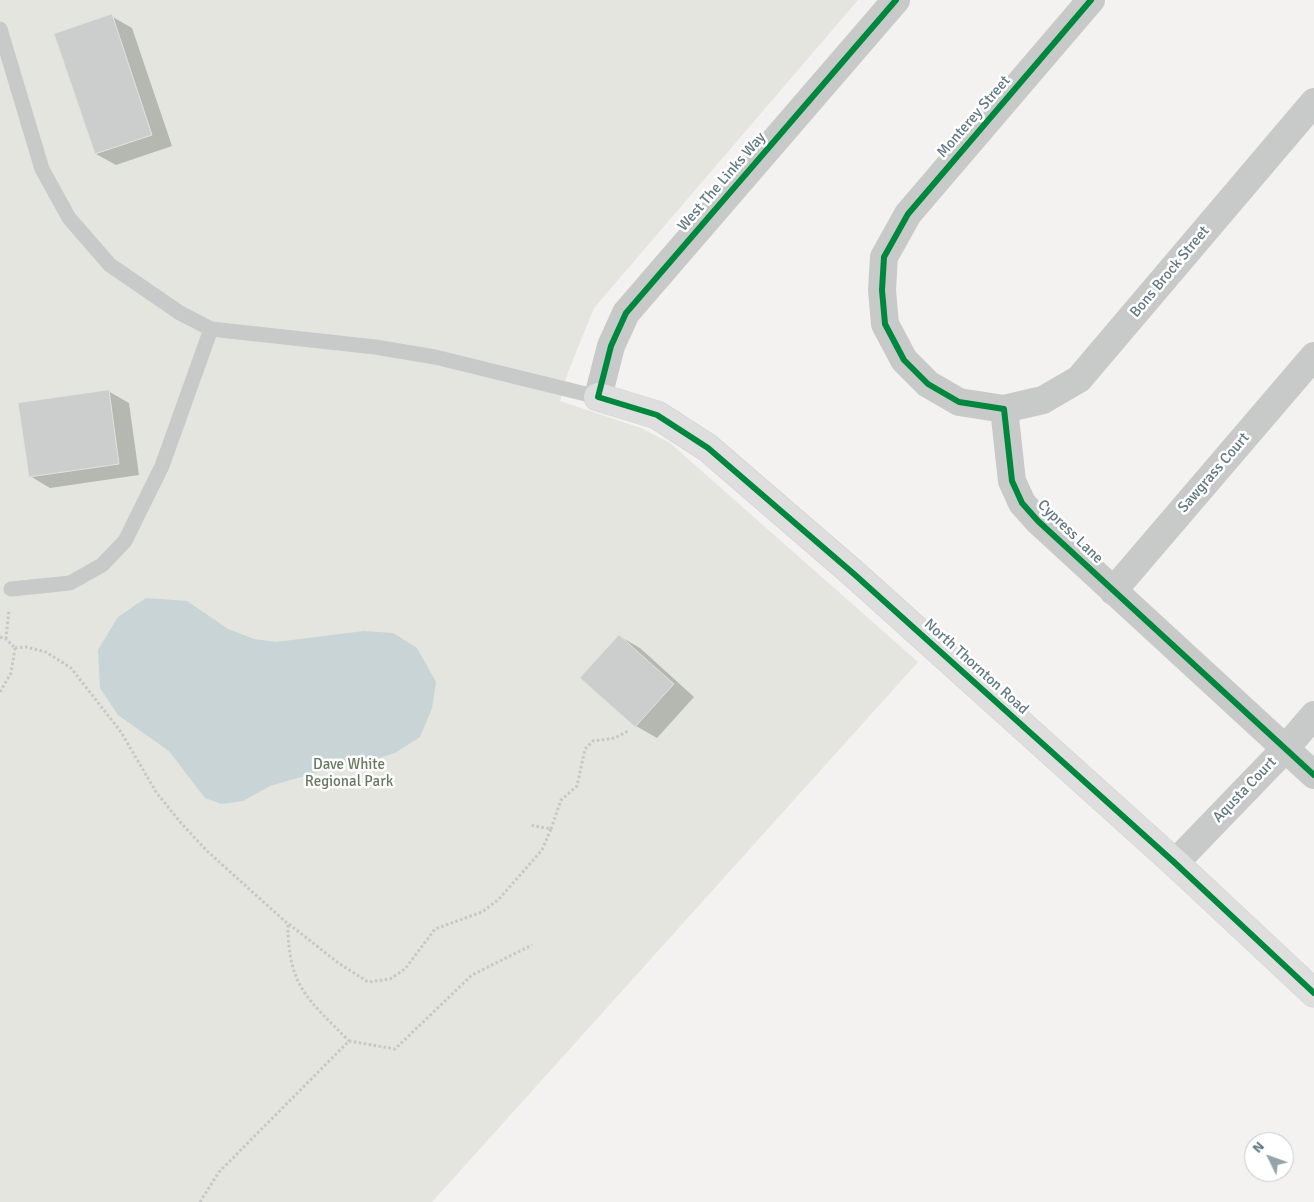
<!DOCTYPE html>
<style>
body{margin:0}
#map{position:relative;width:1314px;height:1202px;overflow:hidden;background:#f3f2f0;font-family:Signika,sans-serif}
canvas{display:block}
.north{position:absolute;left:1244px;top:1132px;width:50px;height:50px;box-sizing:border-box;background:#fff;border:1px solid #c0c9cd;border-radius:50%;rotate:312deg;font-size:14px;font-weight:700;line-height:20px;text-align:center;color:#617982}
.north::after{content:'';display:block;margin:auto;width:18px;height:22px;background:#94a3a8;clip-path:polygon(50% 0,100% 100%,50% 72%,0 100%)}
</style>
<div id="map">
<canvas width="1314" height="1202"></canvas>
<div class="north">N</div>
</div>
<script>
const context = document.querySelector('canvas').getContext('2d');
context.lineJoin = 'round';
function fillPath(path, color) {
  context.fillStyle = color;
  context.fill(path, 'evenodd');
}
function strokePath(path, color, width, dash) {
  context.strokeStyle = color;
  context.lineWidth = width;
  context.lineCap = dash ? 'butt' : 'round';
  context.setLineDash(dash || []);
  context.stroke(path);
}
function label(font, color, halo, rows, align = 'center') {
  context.font = font + ' Signika,sans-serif';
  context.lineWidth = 5;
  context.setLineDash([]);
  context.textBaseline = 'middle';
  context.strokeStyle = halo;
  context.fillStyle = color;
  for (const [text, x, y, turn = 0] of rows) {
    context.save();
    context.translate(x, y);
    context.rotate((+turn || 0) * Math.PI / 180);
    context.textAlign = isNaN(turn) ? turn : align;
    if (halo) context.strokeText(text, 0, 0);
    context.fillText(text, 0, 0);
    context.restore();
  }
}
const green = new Path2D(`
 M0 0H858L594 308 568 372 560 401 641 428 670 443 918 662 432 1202H0Z`);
const water = new Path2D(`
 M146 598 187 601 228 629 254 639 276 642 364 631 393 633 417 648 436 682 432 708 420 737 395 753 363 763 332 768 270 786 243 801 222 804 205 798 169 751 118 715 100 688 98 650 118 617Z`);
const shadow = new Path2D(`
 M111 16 132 28 172 146 116 165 96 154Z
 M108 391 129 403 139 475 50 488 30 476Z
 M619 636 640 648 694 697 657 738 636 726 582 677Z`);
const building = new Path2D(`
 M112 14 152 135 95 154 54 34Z
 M109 390 119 464 29 477 18 403Z
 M619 635 674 684 635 727 580 678Z`);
const path = new Path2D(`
 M0 637 6 639 15 648
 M6 639 9 609
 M15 648 26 647 46 652 71 668 121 732 156 792 181 823 207 851 288 924C288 987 308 999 349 1041
 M0 692 11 673 15 648
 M551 829 561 800 577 786 585 749 593 741 615 738 628 731
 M289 924 337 962 368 982 390 979 405 969 435 929 482 912 499 899 542 850 551 829 530 825
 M200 1202 219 1172 349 1041 395 1049 472 975 532 945`);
const lane = new Path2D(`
 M0 29 42 169 69 218 110 265 180 313 211 329 375 347 435 357 598 397
 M11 589 70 583 102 565 125 541 162 466 211 329`);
const street = new Path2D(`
 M1091 0 908 214 884 257 882 290 885 324 904 360 928 384 959 402 1004 409 1012 481 1022 503 1038 521 1314 775
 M598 397 611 346 626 313 896 0
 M1004 409 1043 400 1079 379 1314 102
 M1113 591 1314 356
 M1175 863 1285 749 1314 715`);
const secondary = new Path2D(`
 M598 397 657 415 708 448 854 574 1175 863 1314 993`);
const cycleway = new Path2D(`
 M896 0 626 313 611 346 598 397 657 415 708 448 854 574 1175 863 1314 993
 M1091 0 908 214 884 257 882 290 885 324 904 360 928 384 959 402 1004 409 1012 481 1022 503 1038 521 1314 775`);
const streetNames = [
 ["Monterey Street",974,117,-49],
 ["West The Links Way",722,182,-49],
 ["Bons Brock Street",1170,272,-50],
 ["Sawgrass Court",1214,473,-49],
 ["Cypress Lane",1070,532,44],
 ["North Thornton Road",976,667,42],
 ["Aqusta Court",1245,790,-46]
];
const parkNames = [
 ["Dave White",349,765],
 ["Regional Park",349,782]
];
fillPath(green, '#e3e5de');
fillPath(water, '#c8d4d5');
fillPath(shadow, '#0003');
fillPath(building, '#cccecd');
strokePath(building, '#e2e2e0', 1);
strokePath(secondary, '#ced0cf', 29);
strokePath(path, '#c6c8c8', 3, [2.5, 2.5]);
strokePath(lane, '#c8caca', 15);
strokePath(street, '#c8caca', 28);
strokePath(secondary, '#dedede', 28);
strokePath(cycleway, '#00873e', 6);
label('15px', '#617982', '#fff', streetNames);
label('15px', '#697960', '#fff', parkNames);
</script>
